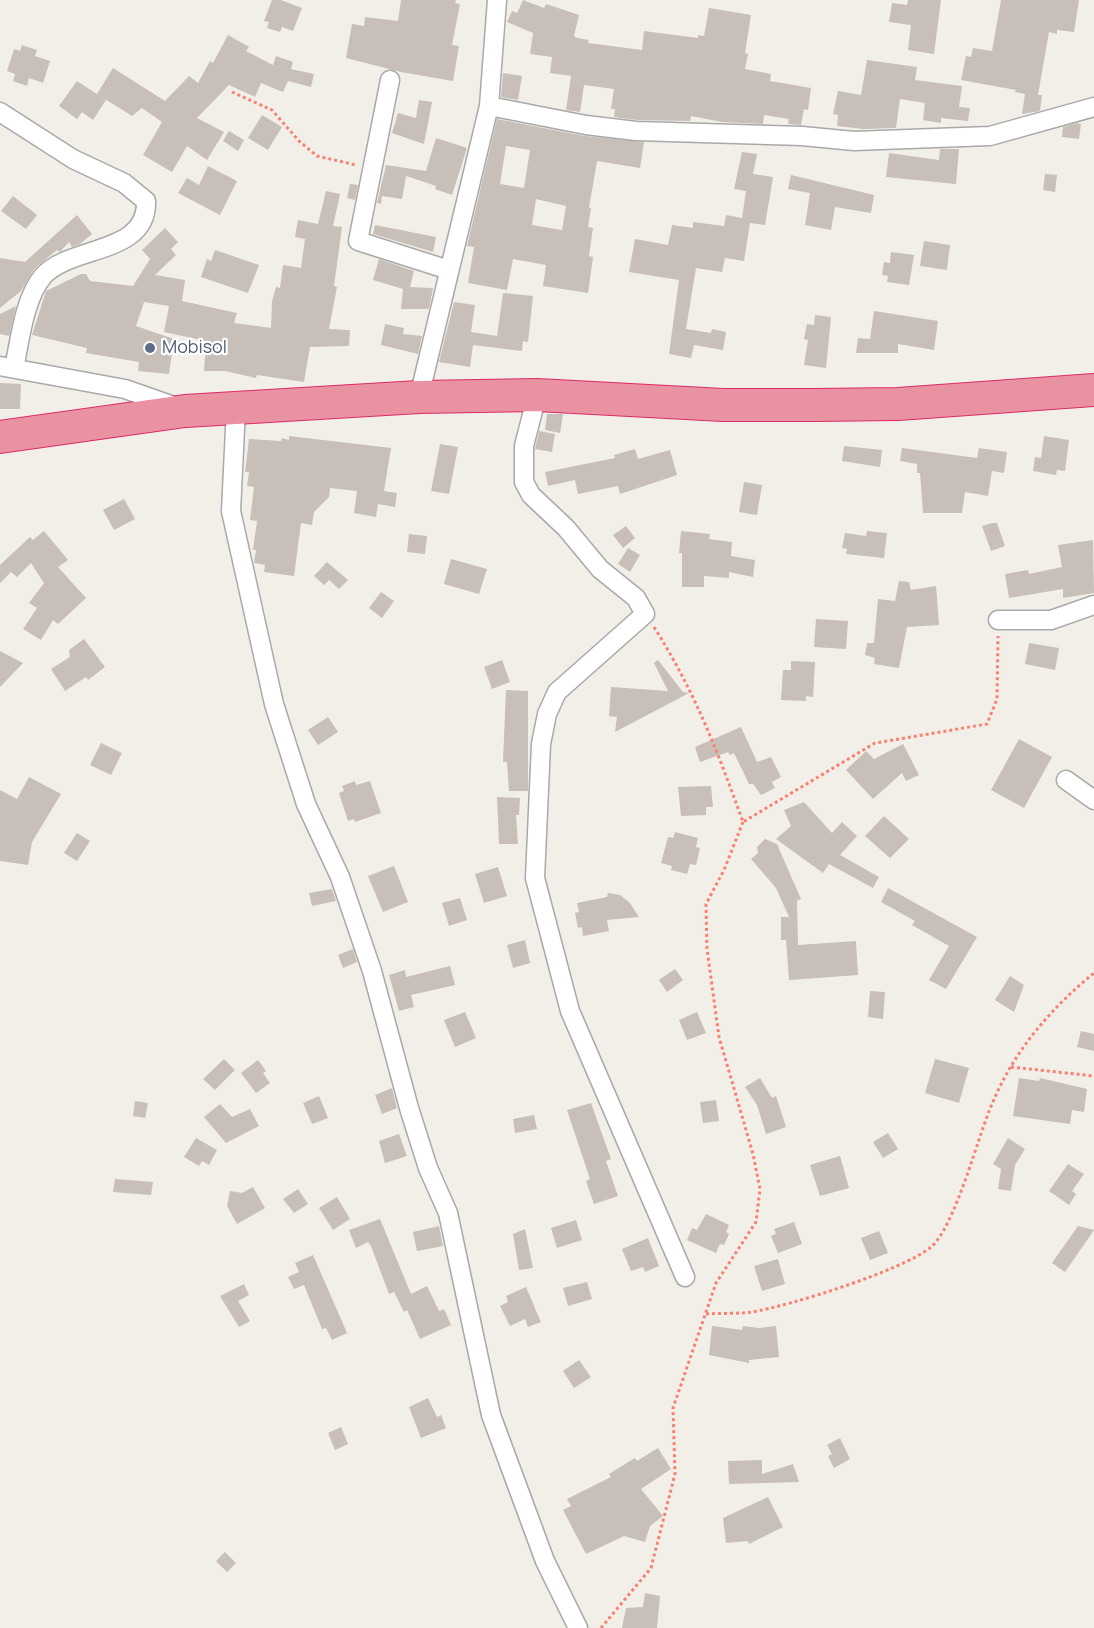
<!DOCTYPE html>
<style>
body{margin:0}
canvas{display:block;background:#f2efe9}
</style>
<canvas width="1094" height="1628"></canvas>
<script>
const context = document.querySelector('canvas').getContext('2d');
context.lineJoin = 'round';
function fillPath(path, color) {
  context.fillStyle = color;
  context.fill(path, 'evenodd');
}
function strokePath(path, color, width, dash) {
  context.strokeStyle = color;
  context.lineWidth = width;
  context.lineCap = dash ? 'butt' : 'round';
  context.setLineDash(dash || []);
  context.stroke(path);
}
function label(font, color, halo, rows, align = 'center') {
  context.font = font + ' Manrope,sans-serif';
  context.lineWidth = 4.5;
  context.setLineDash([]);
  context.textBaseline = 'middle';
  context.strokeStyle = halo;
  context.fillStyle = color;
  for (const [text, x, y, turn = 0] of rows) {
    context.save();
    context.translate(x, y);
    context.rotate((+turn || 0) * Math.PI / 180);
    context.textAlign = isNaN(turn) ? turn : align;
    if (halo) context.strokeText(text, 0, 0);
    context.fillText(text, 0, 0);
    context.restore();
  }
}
const building = new Path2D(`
 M272 0H281L302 8 293 31 282 27 280 32 267 28 269 22 264 21Z
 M401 0H456L455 3 460 4 452 45 459 46 453 81 401 72 346 58 352 24 364 26 365 17 398 21Z
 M523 0 544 8 546 4 579 15 574 36 577 38 589 40 588 43 642 50 644 31 698 38V35L704 36 709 8 751 15 745 53 748 54 745 69 771 74 770 81 811 88 808 110 804 109 801 125 788 124 789 119 764 115 763 124 722 122 691 116 690 121 637 120 614 117 615 109H611L614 89 584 85 580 112 566 110 571 76 550 73 552 57 530 54 533 33 507 22 512 11 517 13Z
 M908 0H941L934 54 908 50 911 25 889 22 892 3 907 5Z
 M1001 0H1079L1074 32 1057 30V34L1049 32 1038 95H1042L1040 111 1022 114 1025 94 1015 92 1016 90 961 80 966 56 971 57 973 48 992 51Z
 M228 35 249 47 246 51 273 65 276 56 293 62 291 69 314 74 311 87 288 81 283 92 261 83 255 97 229 85 197 118 224 132 207 160 187 146 172 172 143 155 162 122 142 108 132 116 97 94 113 68 165 101 189 76 198 83 210 61 213 63Z
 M22 45 37 50 35 56 50 61 43 83 29 78 27 86 13 81 15 74 7 71 14 49 20 51Z
 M867 60 917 67 915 80 962 86 959 107 970 108 968 121 941 118V123L923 120 925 103 900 99 896 128 863 129 837 126 838 115 833 114 838 91 861 95Z
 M503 73 522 76 518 100 501 97Z
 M77 81 106 100 93 120 82 112 77 119 59 106Z
 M419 100 432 102 424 144 392 133 398 113 416 118Z
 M262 115 282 127 268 150 248 138Z
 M497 119 585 136 644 142 640 168 597 161 589 208H591L588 227 593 228 589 256 593 257 588 293 543 286 546 265 513 259 507 290 468 283 474 247 467 246ZM506 146 530 150 524 188 500 184ZM536 199 566 206 562 230 532 225Z
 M1077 123 1081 124 1079 139 1062 137 1063 127Z
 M229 131 244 140 238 151 223 141Z
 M436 138 467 148 452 195 435 189 436 186 406 176 402 199 382 196 381 204 377 203 386 165 426 171Z
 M940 149H959L956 184 886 177 889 153 939 160Z
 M742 152 757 154 753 174 773 177 765 225 750 223 744 261 725 258 722 272 696 268 686 329 711 333 712 329 726 332 723 350 694 345 691 358 669 354 679 280 629 272 635 239 668 245 672 225 693 228V222L724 226 726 215 742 218 746 191 734 189Z
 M208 166 237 181 220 215 178 193 187 178 199 185Z
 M1045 174 1057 175 1055 192 1043 190Z
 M791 175 874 195 871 213 835 207 831 230 805 225 810 193 788 189Z
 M350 184 358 185 355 200 347 198Z
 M326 191 340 194 333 226 342 227 334 286 337 287 329 329 350 330 349 346 310 347 304 382 257 375 256 378 225 371H204L206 341 164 332 169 306 144 302 136 326 174 339 169 374 138 371 139 362 86 353 87 348 32 335 46 291 81 274H86L90 281 133 286 150 259 142 250 165 228 178 242 171 249 176 255 155 275 185 280 182 301 237 313 234 323 271 328 272 301 276 287 280 288 283 265 301 268 305 239 295 237 298 220 318 224Z
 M13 196 37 215 26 229 1 211Z
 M77 215 92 234 80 244 72 247 69 242 60 252 57 250 34 269 21 291 0 308V258L25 262Z
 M375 225 436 237 433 252 373 234Z
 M924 241 950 245 947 270 920 266Z
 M215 250 259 265 248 293 201 277 207 259 211 261Z
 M891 252 914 255 909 285 887 282 888 276 882 275 884 262 890 263Z
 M379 259 414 271 410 287 433 288 429 309H401L403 289 373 280Z
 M503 293 533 296 528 342 523 341 522 351 473 345 470 367 439 362 454 302 475 305 471 332 497 336Z
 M16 306 9 336 0 334V314Z
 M874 311 938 321 934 350 898 344V353H856L858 338 870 339Z
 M815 315 831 317 826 368 804 365 808 340 804 339 807 324 814 325Z
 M385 324 404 328 403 334 422 336 418 354 381 345Z
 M0 383 21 384 20 409H0Z
 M547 414H563L560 433 545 430Z
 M539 431 555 434 552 452 535 449Z
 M289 436 391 448 384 491 397 493 395 507 378 504 376 517 354 513 357 491 330 488 329 497 314 512 312 525 301 523 294 576 264 572 265 565 254 563 256 550H253L257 521 250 520 254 487 247 486 249 472H245L249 439 281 441 282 438 289 440Z
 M1044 436 1069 440 1065 471 1057 470 1056 475 1033 471 1035 457 1041 458Z
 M440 444 458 447 449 494 431 491Z
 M844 446 882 450 880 467 842 461Z
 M902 448 977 458 979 448 1007 452 1004 473 992 471 988 496 965 492 962 513H923L920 473H917V464L900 461Z
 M635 449 638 459 670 450 677 475 620 494 618 486 578 494 575 480 548 486 545 472 615 458 614 455Z
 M744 482 762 485 757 515 739 512Z
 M124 499 135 519 114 530 103 510Z
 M992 523H997L1005 546 991 551 982 526Z
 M626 526 635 538 623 548 613 535Z
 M44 531 68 560 58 567 86 598 58 624 53 620 41 640 23 629 37 608 29 603 44 583 31 563 17 577 11 572 0 583V565L30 537 33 540Z
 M681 531 710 534 709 539 732 542 731 556 755 560 753 577 729 572V578L704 576V587H682V553H679Z
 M867 531 887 533 884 558 846 554 847 549 842 548 845 533 866 536Z
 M409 534 427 536 425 554 407 552Z
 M1093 540 1094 593 1063 598V589L1009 598 1005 574 1028 570 1029 574 1062 567 1058 545Z
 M628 548 640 555 630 572 618 564Z
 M451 559 487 569 479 594 444 584Z
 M327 562 348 580 339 589 329 580 324 585 314 576Z
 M899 581 909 582 911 590 936 586 939 625 907 627 899 668 874 664 875 658 865 655 867 643H874L878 599 895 601Z
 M381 592 394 601 382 618 369 608Z
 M816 619 848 621 846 649 814 647Z
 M84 639 105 667 88 680 86 677 65 691 51 669 70 657 69 650Z
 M1029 643 1059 648 1055 670 1025 664Z
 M0 651 23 663 0 687Z
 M502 660 510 682 492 689 484 667Z
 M658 660 683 692 689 693 615 732 617 717 609 716 611 687 668 691 654 663Z
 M791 661 815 662 813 697 806 696V701L781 700 783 670H791Z
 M506 690 528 691V791H509L507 762H503Z
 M328 717 338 732 318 745 308 730Z
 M741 727 757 762 771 757 781 777 772 782 775 788 761 795 753 784H749L734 753 730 755 728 752 700 762 695 747Z
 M1019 739 1052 757 1024 808 991 790Z
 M101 743 122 753 111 775 90 765Z
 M903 744 919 775 906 781 902 773 873 799 846 770 866 751 874 759Z
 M29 777 61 794 32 842 28 865 0 861V790L17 799Z
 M355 781 356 785 370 781 381 813 355 822 354 819 348 821 339 793 344 791 342 786Z
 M711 786 713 807H706V815L681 816 678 787Z
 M497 797 520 798 519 815H516L518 844H499Z
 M804 802 832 833 842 822 857 836 840 855 879 877 873 888 829 864 823 873 776 839 791 826 784 810Z
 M884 816 909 839 890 858 865 836Z
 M675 832 698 838 696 847 700 848 696 865 690 864 687 874 671 870 672 866 661 863 668 837 673 838Z
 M77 833 90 841 77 861 64 853Z
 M765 839 777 844 801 899 797 901 798 945 856 941 858 975 789 980 786 940H781V917H789L776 888 751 859 758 853 757 847Z
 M394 866 408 902 383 912 368 876Z
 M498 867 507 896 484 903 475 874Z
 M888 888 977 937 946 989 929 980 949 946 912 925 915 921 881 902Z
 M332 889 336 901 312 906 309 893Z
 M608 893 620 895 630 903 639 917 607 920 609 931 583 936 582 927 578 928 575 913 579 912 577 903 607 897Z
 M460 898 467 920 449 926 442 903Z
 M525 940 530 963 513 968 507 945Z
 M353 949 357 962 343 968 338 955Z
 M450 966 455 985 411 995 414 1007 399 1011 389 975 405 970 406 977Z
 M675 969 683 980 667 992 659 980Z
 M1010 976 1024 985 1014 1012 995 1000Z
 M870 991 885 992 883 1019 868 1017Z
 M465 1012 476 1038 455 1047 444 1020Z
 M697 1012 706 1033 687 1040 679 1020Z
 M1081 1031 1094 1034V1051L1077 1047Z
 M224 1059 235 1070 215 1090 203 1079Z
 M935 1059 969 1068 959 1103 925 1093Z
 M258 1060 266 1071 263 1073 270 1083 256 1093 241 1073Z
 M760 1078 772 1098 776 1096 786 1127 766 1134 757 1105 745 1087Z
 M1019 1078 1039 1081 1040 1078 1087 1089 1084 1112 1072 1110 1070 1124 1013 1116Z
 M392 1088 397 1108 382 1114 375 1095Z
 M319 1096 328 1118 312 1124 303 1103Z
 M716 1100 719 1121 703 1123 700 1102Z
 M135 1101 148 1103 145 1118 133 1116Z
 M591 1103 611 1159 606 1161 618 1196 594 1204 586 1181 590 1179 567 1110Z
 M220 1104 232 1117 250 1109 259 1126 226 1143 204 1117Z
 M534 1115 537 1129 515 1133 513 1119Z
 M888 1133 898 1149 883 1158 873 1142Z
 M399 1134 407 1156 385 1163 379 1141Z
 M196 1138 217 1150 209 1165 202 1161 199 1166 184 1157Z
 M1008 1138 1025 1149 1015 1165 1011 1191 998 1189 1001 1169 993 1164Z
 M840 1156 849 1188 820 1196 810 1165Z
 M1068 1164 1084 1174 1072 1191 1076 1194 1069 1205 1049 1191Z
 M115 1179 153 1182 151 1195 113 1192Z
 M253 1187 265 1208 237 1224 227 1206 230 1191 242 1193Z
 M298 1189 308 1204 294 1213 283 1199Z
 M337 1197 350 1219 333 1230 319 1208Z
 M706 1214 729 1225 726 1232 729 1234 724 1245 720 1244 716 1253 687 1240 692 1228 697 1230Z
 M380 1219 411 1294 427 1286 439 1311 444 1309 451 1325 420 1339 407 1310 404 1312 394 1292 389 1294 371 1246 368 1242 356 1248 349 1230Z
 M576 1220 582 1240 557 1248 551 1228Z
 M794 1222 802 1244 778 1253 771 1236 776 1234 774 1229Z
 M439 1226 443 1246 417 1251 413 1232Z
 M1078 1226 1094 1230 1065 1272 1052 1263Z
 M525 1229 533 1268 519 1270 513 1234Z
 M879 1231 888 1253 870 1260 861 1238Z
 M648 1238 659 1266 645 1272 643 1267 631 1271 622 1249Z
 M313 1255 347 1333 332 1340 326 1328 322 1329 304 1285 294 1289 288 1277 299 1272 295 1263Z
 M778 1259 785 1284 762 1291 754 1266Z
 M587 1282 592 1299 568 1306 563 1288Z
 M244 1284 249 1295 238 1301 250 1321 239 1327 220 1296Z
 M526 1287 541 1322 528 1327 525 1319 510 1326 500 1306 508 1302 506 1296Z
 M712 1326 742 1330 743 1326 759 1328 776 1326 779 1357 749 1360V1363L709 1355Z
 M579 1360 591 1377 574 1388 563 1371Z
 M428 1398 437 1417 441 1415 446 1428 421 1438 409 1407Z
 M341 1427 348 1444 335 1450 328 1433Z
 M840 1438 850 1459 834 1468 828 1456 832 1454 827 1445Z
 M658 1448 671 1469 641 1489 663 1516 650 1526 645 1542 624 1536 586 1554 563 1510 571 1506 567 1499 611 1477 609 1474 635 1458 637 1461Z
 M762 1460V1474L793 1464 799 1482 729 1484 728 1461Z
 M768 1497 783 1527 749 1544 748 1541 726 1543 723 1518Z
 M225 1552 236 1563 227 1572 216 1561Z
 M645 1593 660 1596 657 1628H622L626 1608 643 1607Z`);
const path = new Path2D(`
 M232 92 272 110 299 141 317 156 356 165
 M654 627C695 692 717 750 743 822L875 743 987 724 997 699 998 636
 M1011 1067 1094 1076
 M706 1314C721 1313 737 1314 752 1312 789 1306 904 1270 931 1247 955 1227 978 1136 992 1104 1014 1051 1050 1009 1094 973
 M601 1628 651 1568 675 1474 673 1408 716 1283 756 1222 760 1189 753 1154 719 1037 707 949 706 904 724 870 743 822`);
const street = new Path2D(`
 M390 80 358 241 449 270
 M489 106 586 125 636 131 802 136 854 141 990 136 1094 107
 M0 112 73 159 124 183 146 201C148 255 71 245 43 276 24 299 20 340 14 368
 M0 366 125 389 179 408
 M537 395 524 446V482L531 495 566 528 600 569 636 598 645 614 557 692 547 714 541 744 535 878 570 1011 685 1277
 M419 397 489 106 497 0
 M236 408 231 511 274 704 306 804 340 877 372 971 409 1108 428 1168 448 1213 491 1415 545 1561 578 1628
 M998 620H1051L1094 605
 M1066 780 1094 800`);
const highway = new Path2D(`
 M0 437 185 411 419 397 537 395 723 405H815L898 404 1094 390`);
const markers = [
 [150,348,6,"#5c6f8a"]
];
const serviceNames = [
 ["Mobisol",162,348]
];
fillPath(building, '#c7bfb8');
strokePath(street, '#a9a9a9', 21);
strokePath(highway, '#dc2a67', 34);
strokePath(path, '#fa8072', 3, [3, 3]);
strokePath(street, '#fff', 18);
strokePath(highway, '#e892a2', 32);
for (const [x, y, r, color] of markers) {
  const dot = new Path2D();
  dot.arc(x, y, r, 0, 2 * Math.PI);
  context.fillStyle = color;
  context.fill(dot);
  strokePath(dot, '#fff', 2);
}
label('18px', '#4e5e75', '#fff', serviceNames, 'left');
</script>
